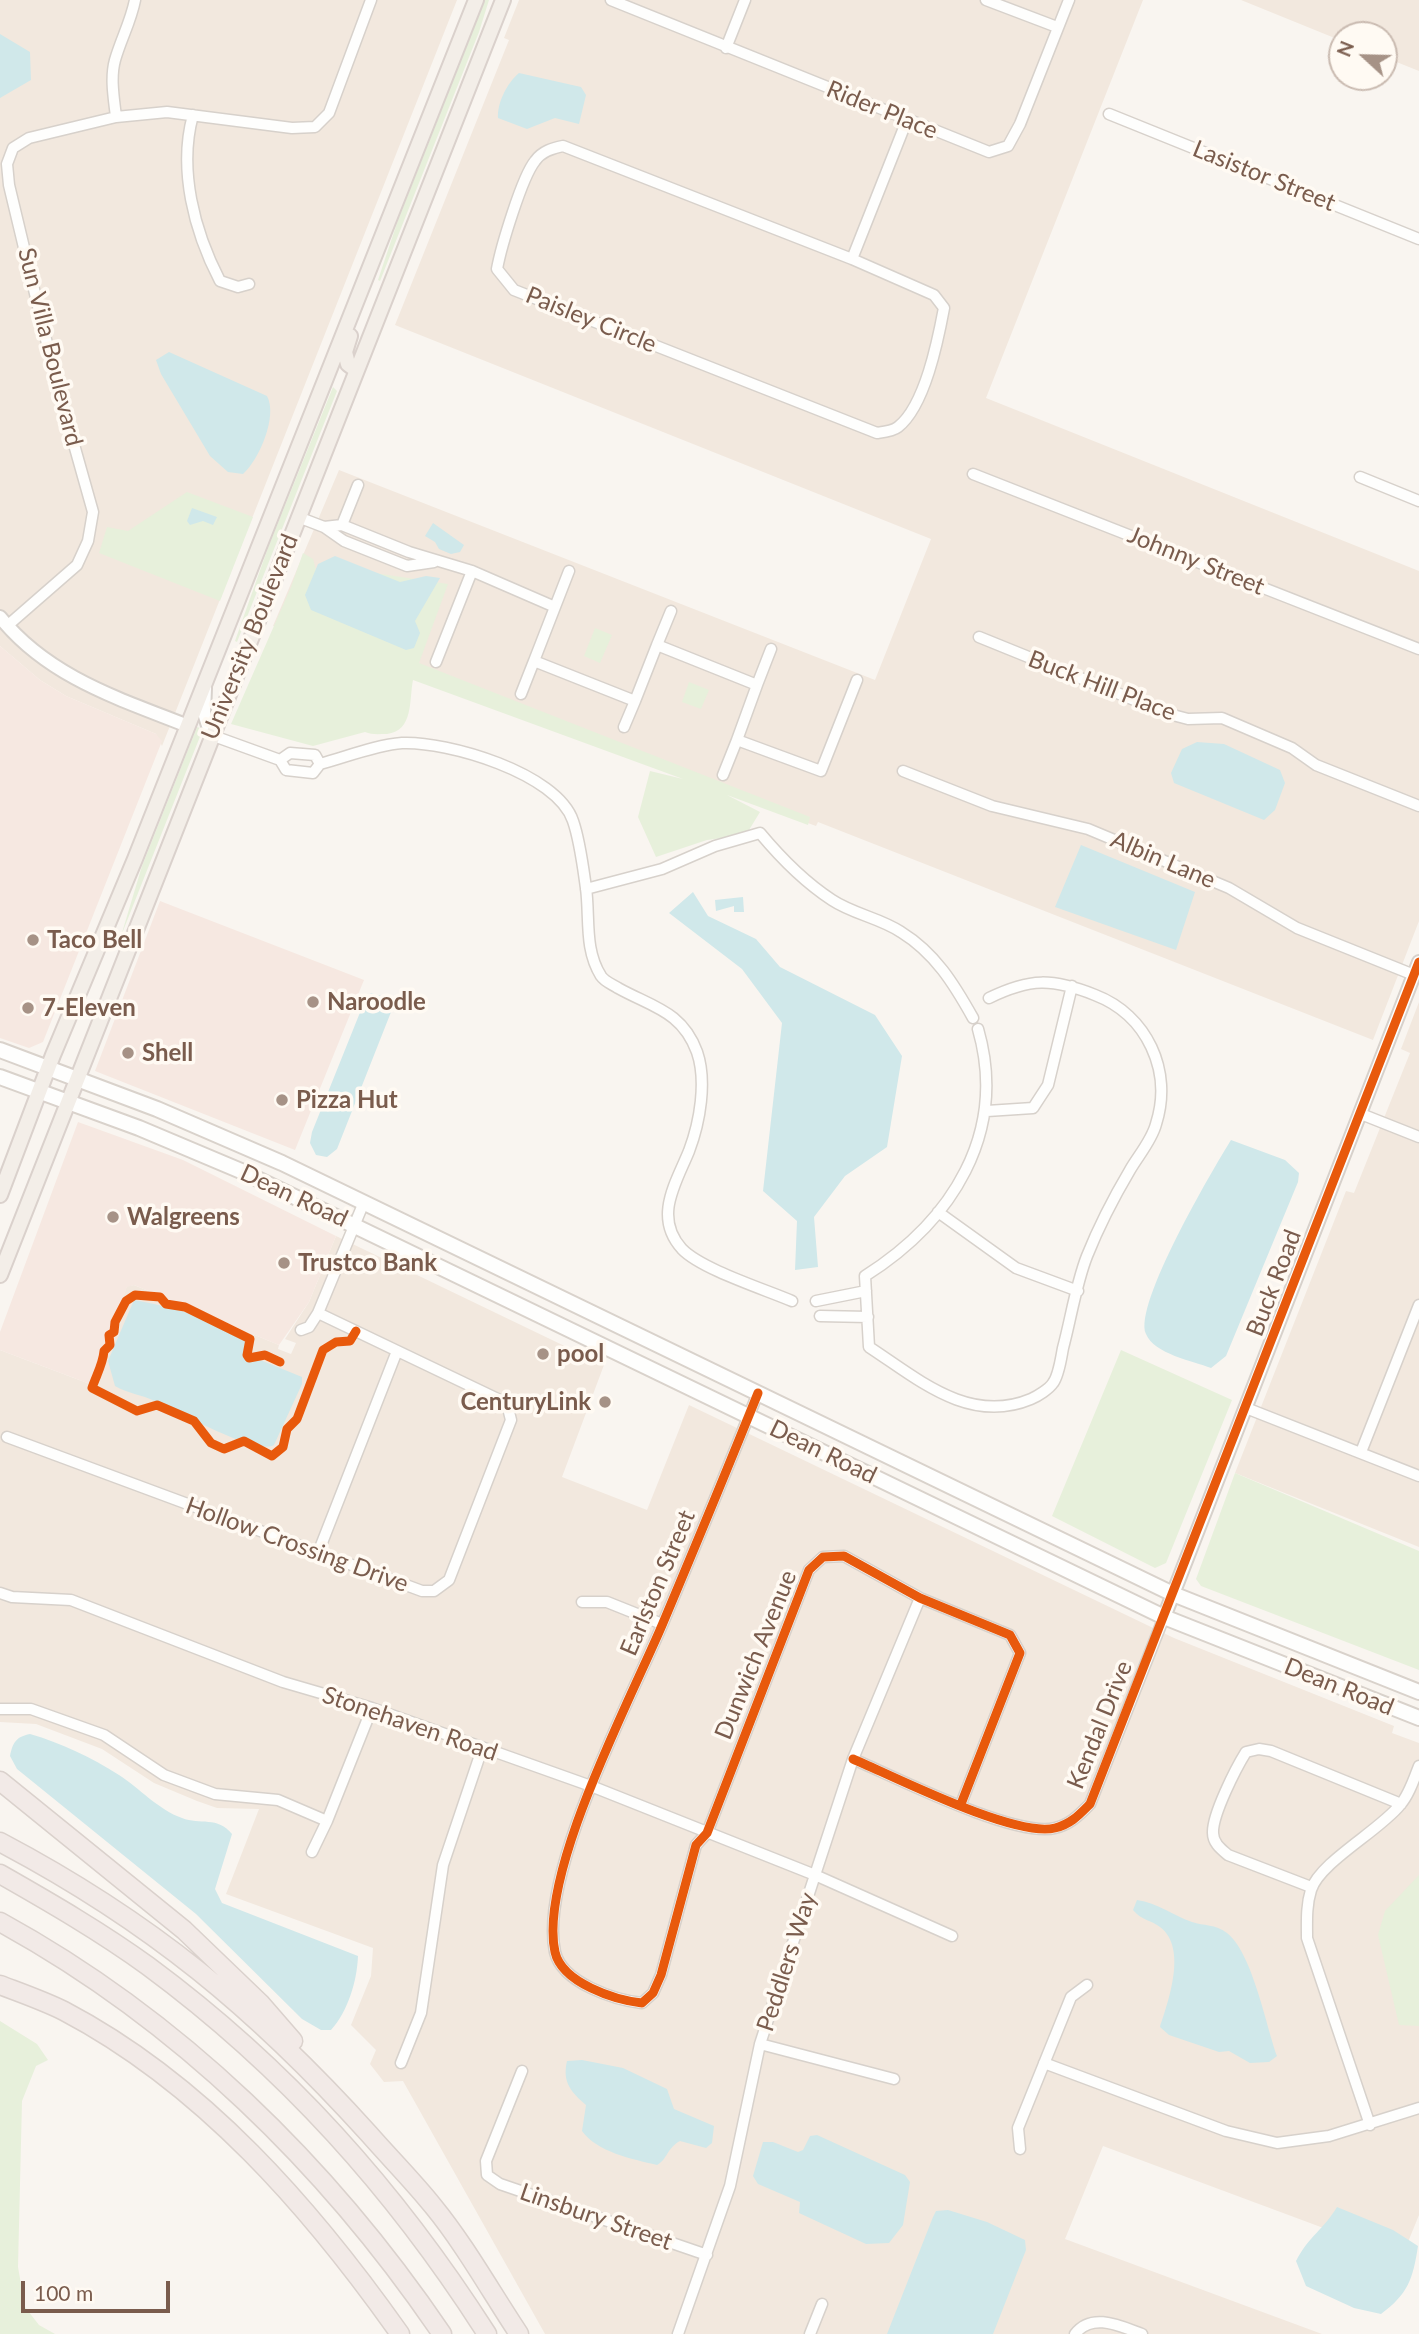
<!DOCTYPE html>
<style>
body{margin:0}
#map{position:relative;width:1419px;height:2334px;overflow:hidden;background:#f9f5f0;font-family:Lato,sans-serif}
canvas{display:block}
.north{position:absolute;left:1328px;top:21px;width:70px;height:70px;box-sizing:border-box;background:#fffaf3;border:2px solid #cabbb1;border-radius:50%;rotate:292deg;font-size:19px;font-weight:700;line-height:28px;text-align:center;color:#7a5c4d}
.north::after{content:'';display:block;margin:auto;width:24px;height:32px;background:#a69286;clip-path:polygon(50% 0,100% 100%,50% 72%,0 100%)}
.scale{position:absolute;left:21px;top:2281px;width:149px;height:32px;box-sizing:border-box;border:4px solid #7a5c4d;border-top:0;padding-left:9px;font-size:21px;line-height:24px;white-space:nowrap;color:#7a5c4d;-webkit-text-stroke:5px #fffaf3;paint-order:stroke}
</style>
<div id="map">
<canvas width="1419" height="2334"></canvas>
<div class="north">N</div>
<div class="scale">100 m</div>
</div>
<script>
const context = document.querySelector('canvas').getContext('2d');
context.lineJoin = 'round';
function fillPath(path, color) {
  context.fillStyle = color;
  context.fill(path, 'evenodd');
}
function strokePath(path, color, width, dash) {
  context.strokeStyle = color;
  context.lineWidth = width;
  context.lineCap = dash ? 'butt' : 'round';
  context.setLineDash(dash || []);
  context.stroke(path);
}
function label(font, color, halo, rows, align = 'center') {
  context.font = font + ' Lato,sans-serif';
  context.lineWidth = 7;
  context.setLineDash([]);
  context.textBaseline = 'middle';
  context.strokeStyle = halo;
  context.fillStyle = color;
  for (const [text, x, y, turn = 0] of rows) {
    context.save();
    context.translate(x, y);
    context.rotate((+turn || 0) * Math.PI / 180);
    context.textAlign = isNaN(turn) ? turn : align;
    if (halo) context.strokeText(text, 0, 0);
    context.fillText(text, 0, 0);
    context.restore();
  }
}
const residential = new Path2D(`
 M0 0H457L162 746 156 734 66 696 40 680 0 646Z
 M519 0H1143L986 398 1419 571V921L1373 1040 818 822 816 826 273 626 339 470 875 680 931 539 395 325 509 40 504 38Z
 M1241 0H1419V71L1384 57V35H1342V41Z
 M1419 1002V1547L1235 1473 1346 1191 1354 1193 1410 1053 1401 1049Z
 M336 1236 604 1365 562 1477 647 1510 689 1405 1174 1638 1394 1726 1392 1733 1419 1743V2215L1384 2301 1353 2239 1103 2146 1065 2239 1322 2334H545L403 2081 384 2082 370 2064 376 2050 351 2025 371 1976 373 1948 226 1894 259 1809 217 1808 197 1801 154 1783 102 1749 36 1724 0 1722V1350L90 1384 127 1286 134 1285 279 1345 278 1349 291 1354 296 1343 285 1339 309 1302Z`);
const commercial = new Path2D(`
 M0 646 40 680 66 696 156 734 162 741 43 1042 29 1048 0 1038Z
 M160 901 364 980 295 1150 95 1071Z
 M78 1122 183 1160 336 1236 309 1302 279 1345 134 1285 127 1287 90 1384 0 1350V1332Z`);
const green = new Path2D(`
 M485 0H489L479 32 380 281 378 280 398 220Z
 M333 387 337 391 237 642 235 641 269 545Z
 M187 492 253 517 220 601 99 553 107 527 128 531Z
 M303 553 313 559 316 570 368 572 448 584 419 663 810 817 808 825 727 795 760 812 746 835 707 840 656 857 638 817 650 771 683 779 413 680C409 699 414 731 387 734 378 734 372 735 365 732L313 746 231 724 291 587Z
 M595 628 612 635 600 663 584 656Z
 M689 682 709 690 701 709 682 702Z
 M197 727 203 729 121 936 142 866Z
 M1121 1350 1232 1400 1166 1563 1155 1568 1052 1516Z
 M1235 1473 1419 1551V1670L1201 1586 1196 1579Z
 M1419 1875V2026L1399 2025 1378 1935 1385 1911Z
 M0 2021 37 2044 48 2060 36 2066 22 2101 18 2267 25 2307 39 2325 55 2334H0Z`);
const water = new Path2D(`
 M0 34 30 52 31 80 0 98Z
 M519 73 581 87 586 95 579 124 555 118 527 129 498 118C497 103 507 83 519 73Z
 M169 352 267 396C278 416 259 460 243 474L228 472 210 456 161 374 156 360Z
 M192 508 217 517 213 525 203 521 190 525 187 521Z
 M433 523 464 545 460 552 451 554 439 549 435 542 425 536Z
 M335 556 400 582 426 576 440 578 415 621 420 633 414 648 406 650 311 610 305 595 318 564Z
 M1197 742 1224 744 1280 770 1285 783 1275 810 1264 820 1174 783 1171 773 1182 749Z
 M1081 845 1195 892 1176 950 1055 907Z
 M693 892 708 916 756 939 780 967 875 1015 902 1056 887 1147 845 1176 814 1217 818 1267 795 1270 797 1221 763 1191 782 1023 742 969 669 913Z
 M743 897 744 912H734V906L716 911 715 900Z
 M371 993 389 998 393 1007 337 1149 327 1157 316 1155 310 1143 312 1132 363 1005Z
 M1231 1140 1285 1160 1299 1173 1298 1182 1226 1356 1211 1368C1193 1361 1154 1354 1146 1334 1133 1305 1213 1169 1231 1140Z
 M134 1300C169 1306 223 1321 251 1341L246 1353 249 1358 258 1359 302 1377V1384L274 1445C256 1456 176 1410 155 1401 142 1395 127 1393 115 1386L108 1361Z
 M30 1734C61 1743 91 1757 119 1775 139 1788 159 1810 182 1818 200 1825 218 1816 232 1834L215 1889 222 1903 358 1956C357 1981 348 2011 331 2030H321L302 2019 196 1914 17 1769 10 1756C13 1742 16 1737 30 1734Z
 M1137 1900C1158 1903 1172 1915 1192 1922 1204 1926 1215 1924 1227 1933 1252 1952 1266 2025 1277 2056L1269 2062 1250 2063 1229 2051 1219 2052 1169 2035 1160 2027C1168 2002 1188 1948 1160 1927 1151 1920 1141 1920 1133 1910Z
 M582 2060 623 2068 667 2089 674 2109 714 2126 712 2143 706 2148 680 2141C667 2148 667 2160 657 2165 632 2159 597 2152 582 2131L586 2105C571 2092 562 2082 567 2061Z
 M817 2135 905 2175 910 2182 903 2225 889 2243 866 2244 799 2213 800 2202 758 2184 753 2176 763 2142H773L798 2152 803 2150 810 2136Z
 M1337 2207 1393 2230 1418 2246C1413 2279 1408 2294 1381 2314L1354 2308 1306 2286 1296 2261C1309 2236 1324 2229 1337 2207Z
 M948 2210 987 2222 1025 2240 1026 2250 993 2334H887L933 2217 936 2211Z`);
const minor = new Path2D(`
 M611 0 989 152 1008 146 1020 124 1069 0
 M986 0 1057 27
 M726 48 745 0
 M1109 114 1419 239
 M193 115C178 169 194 231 220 281L238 287 249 284
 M116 117C114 99 110 78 115 60 121 39 131 21 135 0
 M563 146 852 259 934 295 944 308C938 340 925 406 898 427 893 431 884 432 877 433L514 290 497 269C501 247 522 177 535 161 542 151 553 148 563 146Z
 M852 259 907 120
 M973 474 1419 649
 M1360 477 1419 501
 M298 517 324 527 344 541 407 566 434 562
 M342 525 358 485
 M324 527 342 525 409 552 472 571 555 607 534 661 635 701 657 645 757 685 737 740 821 771 857 680
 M555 607 569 571
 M7 626 77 565 88 541 93 512 55 377 9 185 7 164 13 148 29 138 116 117 167 112 292 128 315 127 329 113 371 0
 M979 637 1169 714 1188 719 1222 718 1292 748 1316 765 1419 806
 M657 645 671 611
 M436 662 472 571
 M757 685 771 649
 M521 694 534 661
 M624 727 635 701
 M211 735 280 760
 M320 764 315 755 290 753 280 760 286 770 313 773 320 764C346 757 376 745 402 743 447 741 557 773 573 821 580 841 583 867 586 888 590 918 584 949 601 976 605 982 612 984 618 988 652 1007 682 1011 697 1052 707 1081 700 1122 689 1151 676 1183 653 1217 682 1249 701 1269 764 1289 792 1301
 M903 771 992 806 1088 829 1229 888 1297 928 1414 975
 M723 775 737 740
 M586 889 662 869 715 846 760 833C780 857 806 883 832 900 853 914 880 918 901 932 935 953 954 984 973 1018
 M978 1029C1008 1133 952 1221 865 1276L869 1347C918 1379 969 1425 1031 1399 1038 1396 1049 1389 1053 1383 1059 1375 1061 1358 1063 1348 1071 1318 1076 1284 1087 1256 1099 1226 1114 1197 1130 1170 1138 1156 1152 1140 1156 1124 1173 1071 1147 1015 1095 995 1052 978 1030 978 989 998
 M987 1111 1033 1108 1048 1085 1072 986
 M1361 1114 1419 1137
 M938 1212 1016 1268 1078 1291
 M816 1301 866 1291
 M820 1316 868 1317
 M301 1330 309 1327 318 1313 364 1202
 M758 1393C727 1470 695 1547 663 1623 631 1699 538 1874 555 1952 562 1983 615 2000 642 2003L653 1993 661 1975 696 1845 707 1833 809 1570 823 1557 844 1556 920 1598 1010 1635 1020 1653 961 1804
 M1246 1408 1419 1476
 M7 1437 422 1591H434L449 1580 511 1420 508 1408 502 1401 318 1313
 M1361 1452 1419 1305
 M318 1553 397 1351
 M0 1593 12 1597 71 1600 283 1682 372 1708 591 1786 815 1875 952 1936
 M582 1602H607L662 1624
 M0 1709H31L104 1735 164 1775 215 1794 278 1800 327 1821
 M853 1759C895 1777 1015 1838 1055 1828 1071 1824 1079 1815 1090 1804L1164 1617
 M312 1852 327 1821 372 1708
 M1311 1887 1228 1855C1221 1849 1213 1843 1213 1833 1212 1815 1236 1768 1246 1752L1259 1749 1271 1751 1401 1804
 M760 2044 894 2079
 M401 2063 421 2013 443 1865 482 1749
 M1044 2063 1226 2131 1277 2143 1329 2136 1419 2108
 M522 2071 486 2161 487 2175 500 2184 707 2255
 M1370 2125 1307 1938C1307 1922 1306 1906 1311 1890 1320 1862 1379 1831 1400 1805 1409 1795 1414 1779 1419 1766
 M1020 2149 1018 2128 1071 1997 1087 1985
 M678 2334 730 2186 760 2044 815 1875 853 1759 920 1598
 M810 2334 822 2304
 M1075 2334C1092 2312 1120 2326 1142 2334`);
const tertiary = new Path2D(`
 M0 617C48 677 120 699 188 726
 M205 688 204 713 211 735
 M1164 1617 1419 962`);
const secondary = new Path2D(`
 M0 1050 157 1109 282 1163 1173 1594 1419 1692
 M0 1077 139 1128 241 1171 1164 1617 1419 1718`);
const primary = new Path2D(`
 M350 336 345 352 348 364 356 370
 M0 1195 53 1055 135 859 476 0
 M0 1275 503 0`);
const motorway = new Path2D(`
 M0 1781 184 1930 260 2003 293 2041
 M0 1842C150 1921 256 2009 369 2134 390 2158 413 2181 433 2206 465 2245 491 2292 519 2334
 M0 1874C51 1903 101 1932 148 1966 286 2068 395 2190 487 2334
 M0 1922C179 2020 328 2166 442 2334
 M0 1985C21 1993 44 2001 64 2011 203 2084 311 2208 400 2334`);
const cycleway = new Path2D(`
 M280 1362 265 1355 249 1358 247 1355 250 1339 185 1307 166 1304 160 1297 135 1295 126 1301 115 1322 114 1332 109 1335 110 1345 104 1351C103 1364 96 1376 92 1388L137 1411 157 1405 194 1421 211 1443 224 1449 244 1441 272 1456 283 1447 287 1429 297 1419 323 1350 336 1342 350 1341 356 1331
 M758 1393C727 1470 695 1547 663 1623 631 1699 538 1874 555 1952 562 1983 615 2000 642 2003L653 1993 661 1975 696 1845 707 1833 809 1570 823 1557 844 1556 920 1598 1010 1635 1020 1653 961 1804
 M853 1759C895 1777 1015 1838 1055 1828 1071 1824 1079 1815 1090 1804L1419 962`);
const markers = [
 [33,940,7,"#a69286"],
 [313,1002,7,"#a69286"],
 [28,1008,7,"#a69286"],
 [128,1053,7,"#a69286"],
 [282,1100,7,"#a69286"],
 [113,1217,7,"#a69286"],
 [284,1263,7,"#a69286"],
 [543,1354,7,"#a69286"],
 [605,1402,7,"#a69286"]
];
const streetNames = [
 ["Rider Place",882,110,22],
 ["Lasistor Street",1264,176,22],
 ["Paisley Circle",591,320,22],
 ["Sun Villa Boulevard",50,347,76],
 ["Johnny Street",1196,561,22],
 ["University Boulevard",250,637,-68],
 ["Buck Hill Place",1102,686,21],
 ["Albin Lane",1163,860,23],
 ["Dean Road",294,1196,25],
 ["Buck Road",1274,1283,-69],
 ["Dean Road",823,1452,26],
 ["Hollow Crossing Drive",297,1545,20],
 ["Earlston Street",658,1583,-67],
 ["Dunwich Avenue",756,1655,-68],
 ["Dean Road",1339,1687,22],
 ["Stonehaven Road",410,1724,19],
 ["Kendal Drive",1100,1725,-68],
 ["Peddlers Way",787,1962,-72],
 ["Linsbury Street",596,2217,19]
];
const poiNames = [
 ["Taco Bell",47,940],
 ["Naroodle",327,1002],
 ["7-Eleven",42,1008],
 ["Shell",142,1053],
 ["Pizza Hut",296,1100],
 ["Walgreens",127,1217],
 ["Trustco Bank",298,1263],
 ["pool",557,1354],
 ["CenturyLink",591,1402,"right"]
];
fillPath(residential, '#f2e8de');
fillPath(commercial, '#f6e8e1');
fillPath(green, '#e7f0db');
fillPath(water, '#d0e8ea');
strokePath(minor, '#d7d1cb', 13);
strokePath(tertiary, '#d7d1cb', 16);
strokePath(secondary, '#d9d2cb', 18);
strokePath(primary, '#dad1cc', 18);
strokePath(motorway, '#dad1cc', 21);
strokePath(minor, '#fefefd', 10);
strokePath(tertiary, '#fefefd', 12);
strokePath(secondary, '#fefefd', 14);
strokePath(primary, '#f3eee8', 14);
strokePath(motorway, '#f2eae7', 18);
strokePath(cycleway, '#e8590c', 9);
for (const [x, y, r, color] of markers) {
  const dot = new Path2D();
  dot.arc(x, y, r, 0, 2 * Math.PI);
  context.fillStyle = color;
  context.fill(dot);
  strokePath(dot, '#fffaf3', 2.5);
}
label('24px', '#7a5c4d', '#fffaf3', streetNames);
label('bold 24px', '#7a5c4d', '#fffaf3', poiNames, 'left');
</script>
